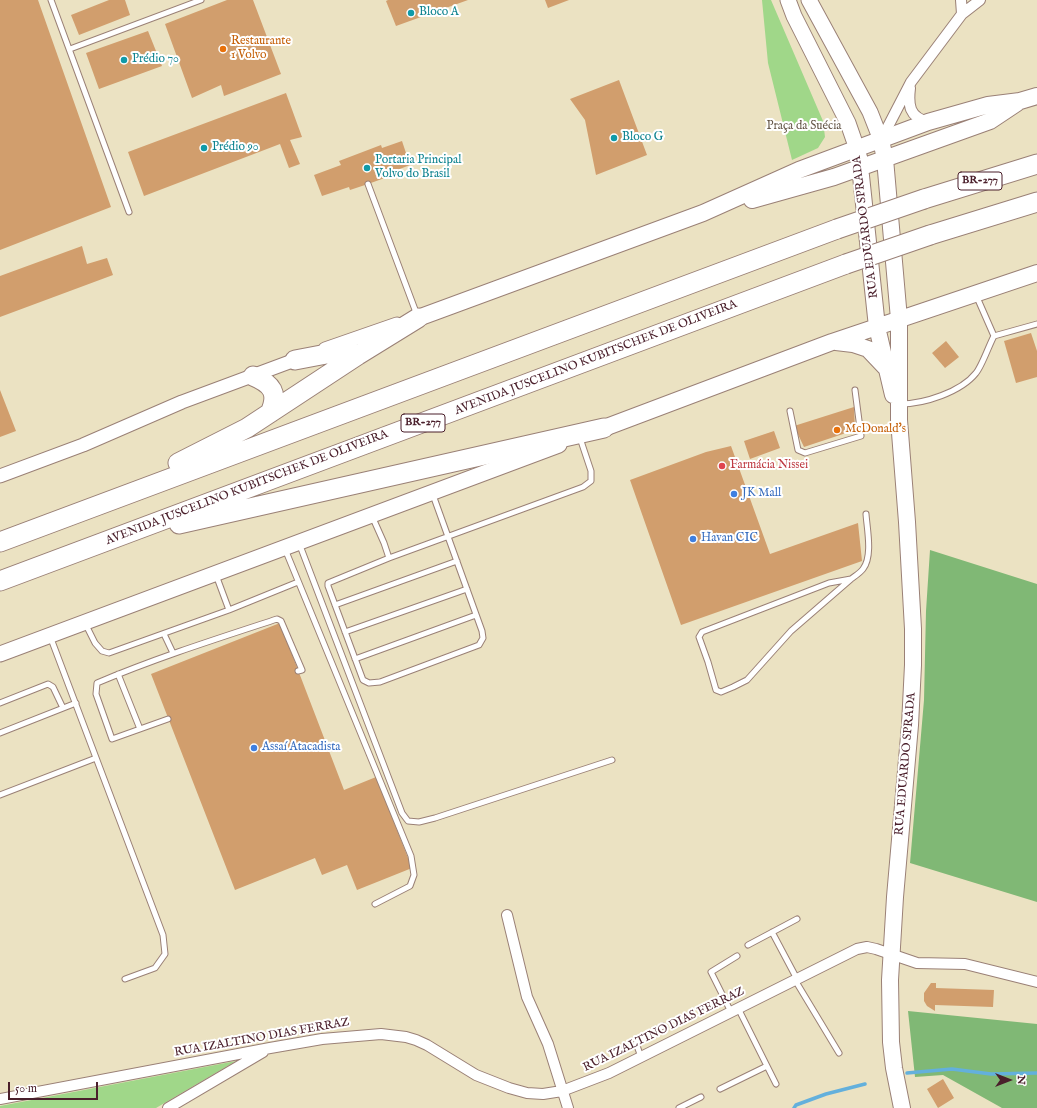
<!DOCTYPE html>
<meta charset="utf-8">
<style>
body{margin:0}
#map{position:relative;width:1037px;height:1108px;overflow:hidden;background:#ebe2c2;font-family:"IM FELL English",serif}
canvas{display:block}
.north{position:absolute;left:989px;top:1060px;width:40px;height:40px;-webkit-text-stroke:3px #fff;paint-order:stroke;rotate:90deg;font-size:11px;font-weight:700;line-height:16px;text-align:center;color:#4a1f2b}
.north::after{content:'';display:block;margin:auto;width:14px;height:18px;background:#4a1f2b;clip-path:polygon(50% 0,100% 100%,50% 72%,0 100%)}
.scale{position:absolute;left:8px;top:1082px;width:90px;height:18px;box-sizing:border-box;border:2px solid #4a1f2b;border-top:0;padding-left:5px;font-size:12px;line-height:14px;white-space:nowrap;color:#4a1f2b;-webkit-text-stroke:3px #fff;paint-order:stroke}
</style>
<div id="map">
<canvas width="1037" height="1108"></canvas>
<div class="north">N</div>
<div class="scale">50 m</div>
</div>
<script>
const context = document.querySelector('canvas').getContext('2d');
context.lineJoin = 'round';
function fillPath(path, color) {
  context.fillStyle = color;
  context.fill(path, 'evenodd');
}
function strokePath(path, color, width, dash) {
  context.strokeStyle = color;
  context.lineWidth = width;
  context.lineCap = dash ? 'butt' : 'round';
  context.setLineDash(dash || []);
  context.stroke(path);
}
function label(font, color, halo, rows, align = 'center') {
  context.font = font + ' "IM FELL English",serif';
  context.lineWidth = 4;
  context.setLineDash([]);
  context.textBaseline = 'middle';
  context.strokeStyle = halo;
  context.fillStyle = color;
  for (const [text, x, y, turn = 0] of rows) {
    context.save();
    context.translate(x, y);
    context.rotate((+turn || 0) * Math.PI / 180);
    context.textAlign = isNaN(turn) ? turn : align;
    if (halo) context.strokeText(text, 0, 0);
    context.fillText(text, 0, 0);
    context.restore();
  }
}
const green = new Path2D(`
 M762 0H771L823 121 825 137 818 148 792 160 768 63Z
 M236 1061 156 1108H0V1106Z`);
const forest = new Path2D(`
 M930 550 1037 584V902L910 863 924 700 926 611Z
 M908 1011 1037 1024V1108H1002L943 1075 915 1077Z`);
const stream = new Path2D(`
 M907 1073 952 1069 991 1074 1037 1073
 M794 1108 796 1105 826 1094 865 1084`);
const building = new Path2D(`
 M0 0H38L111 207 0 250Z
 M109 0H125L130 15 79 35 71 15Z
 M227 0H253L281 74 224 96 221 85 192 98 165 24Z
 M388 0H468L396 26 386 1Z
 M545 0H569L548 8Z
 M148 31 162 66 99 89 86 53Z
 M619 80 647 155 596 175 585 120 570 99Z
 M286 93 302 137 290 140 300 164 289 168 280 144 144 196 128 152Z
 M402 141 410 165 392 172 393 175 368 184 350 190 349 187 322 196 314 175 341 165 339 161 381 145 382 148Z
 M82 246 87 264 107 258 113 275 0 317V276Z
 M1031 333 1037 351V377L1016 383 1004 341Z
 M946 341 959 357 945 368 932 353Z
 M0 390 16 431 0 437Z
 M854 407 855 430 804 447 794 426Z
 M774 431 780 448 750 459 744 441Z
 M731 446 770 554 858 523 862 561 681 625 630 480 706 452Z
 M280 623 344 790 376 777 412 868 357 890 347 865 322 875 315 858 235 890 151 674Z
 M931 983H936V988L994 990 993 1007 935 1005V1011L927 1006 924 1001V993Z
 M943 1079 954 1098 938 1108 927 1089Z`);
const service = new Path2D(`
 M51 0 129 212
 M70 49 201 0
 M368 184 417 315
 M994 336 1037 324
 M900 404C924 404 961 392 976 373 982 366 989 345 994 336L976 295
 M790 411 798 450 805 453 861 436 855 390
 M372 516 384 543 389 558 583 487 591 481V471L580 438
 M299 543 402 813 408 821 419 822 435 818 612 760
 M285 549 411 856 414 875 410 886 375 904
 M389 558 328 583V586L363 680 369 683 380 682 479 645 483 638 482 631 433 495
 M216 575 229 610
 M851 579 791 631 747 680 733 687 721 692 716 690 708 662 699 637 702 632 829 583Z
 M851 579C855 576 860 573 863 569 873 556 867 529 866 514
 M335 605 457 561
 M85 623 95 643 102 651 109 653 229 610 298 582
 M345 632 467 589
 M164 634 173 653
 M50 636 163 935 165 954 155 968 125 979
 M355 659 476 615
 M118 674 140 729
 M0 703 48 684 53 687 63 708
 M168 719 112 739 96 694 97 683C156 658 216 639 277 619L281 621 302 670 298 671
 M0 733 76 703
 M0 795 96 758
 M772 932 797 979
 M748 945 797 919
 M795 980 839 1053
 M738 1008 776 1084
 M731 1012 711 972 737 956
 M641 1057 636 1043 663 1026
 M720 1089 767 1066
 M679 1108 701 1097`);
const minor = new Path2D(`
 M961 0 962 14
 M910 88C908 105 909 117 928 122
 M881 140 911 82 962 14 980 0
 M507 915 527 997 548 1044 568 1108
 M0 1099 270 1048 322 1039 381 1034 406 1037 416 1040 427 1045 476 1075 509 1088 527 1093 543 1094 562 1091 609 1073 857 949 867 947 876 949 917 963 965 964 1037 982
 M168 1108 263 1052`);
const tertiary = new Path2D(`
 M325 349 397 324
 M0 476 83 445 182 402 303 357`);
const secondary = new Path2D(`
 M788 0 794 16 848 123 857 149
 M809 0 870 112 881 140
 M0 654 559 445`);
const primary = new Path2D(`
 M881 140 885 159 899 319V420L907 522 913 629V665L910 725 895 897 890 980 891 1042 894 1068 902 1108
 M859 157 877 327 893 395
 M752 200 834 177 990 121 1017 103
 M418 318 703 213 799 170 928 122 988 105 1020 101 1037 96
 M836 342 853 344 868 349 886 368
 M604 428 832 342 1037 273`);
const motorway = new Path2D(`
 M924 199 1037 164
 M930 235 1037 202
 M295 360 337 352 358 355
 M253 376C272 384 279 393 270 413
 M178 463 247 428 358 355 418 318
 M179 524 604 428
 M0 542 837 229
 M0 581 846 264`);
const motorwayBridge = new Path2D(`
 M837 229 924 199
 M846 264 930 235`);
const markers = [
 [411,13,4,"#0f9aa8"],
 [223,49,4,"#e8710a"],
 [124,60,4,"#0f9aa8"],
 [614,138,4,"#0f9aa8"],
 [204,148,4,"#0f9aa8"],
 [367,168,4,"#0f9aa8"],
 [837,430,4,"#e8710a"],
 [722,466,4,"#e0444e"],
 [734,494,4,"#3f7fe0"],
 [693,539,4,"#3f7fe0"],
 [254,748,4,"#3f7fe0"]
];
const shields = [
 [980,181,44],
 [423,423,44]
];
const shieldNames = [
 ["BR-277",980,181],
 ["BR-277",423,423]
];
const cultureNames = [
 ["Bloco A",419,13],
 ["Prédio 70",132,60],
 ["Bloco G",622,138],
 ["Prédio 90",212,148],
 ["Portaria Principal",375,161],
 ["Volvo do Brasil",375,175]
];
const foodNames = [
 ["Restaurante",231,42],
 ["1 Volvo",231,56],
 ["McDonald's",845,430]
];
const parkNames = [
 ["Praça da Suécia",804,127]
];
const streetNames = [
 ["RUA EDUARDO SPRADA",866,227,-97],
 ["AVENIDA JUSCELINO KUBITSCHEK DE OLIVEIRA",596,358,-21],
 ["AVENIDA JUSCELINO KUBITSCHEK DE OLIVEIRA",247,488,-21],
 ["RUA EDUARDO SPRADA",906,764,-85],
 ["RUA IZALTINO DIAS FERRAZ",664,1030,-26],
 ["RUA IZALTINO DIAS FERRAZ",262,1038,-10]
];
const healthNames = [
 ["Farmácia Nissei",730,466]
];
const shopNames = [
 ["JK Mall",742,494],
 ["Havan CIC",701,539],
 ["Assaí Atacadista",262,748]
];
fillPath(green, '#a0d789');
fillPath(forest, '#80b875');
strokePath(stream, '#63b0dc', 3.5);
fillPath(building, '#d19e6d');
strokePath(service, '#9a8076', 7);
strokePath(minor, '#9a8076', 12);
strokePath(tertiary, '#9a8076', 15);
strokePath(secondary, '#9a8076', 17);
strokePath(primary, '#9a8076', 18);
strokePath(motorway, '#9a8076', 21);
strokePath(service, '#fff', 5);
strokePath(minor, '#fff', 10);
strokePath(tertiary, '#fff', 13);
strokePath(secondary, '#fff', 15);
strokePath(primary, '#fff', 16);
strokePath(motorway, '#fff', 19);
strokePath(motorwayBridge, '#9a8076', 21, []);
strokePath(motorwayBridge, '#fff', 19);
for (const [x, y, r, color] of markers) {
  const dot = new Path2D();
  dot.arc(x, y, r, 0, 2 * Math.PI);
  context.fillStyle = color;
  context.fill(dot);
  strokePath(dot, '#fff', 1.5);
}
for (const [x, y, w] of shields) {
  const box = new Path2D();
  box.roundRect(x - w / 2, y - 9, w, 18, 3);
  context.fillStyle = '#fff';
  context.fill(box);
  strokePath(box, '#4a1f2b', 1);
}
label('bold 11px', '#4a1f2b', null, shieldNames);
label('12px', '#0d838f', '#fff', cultureNames, 'left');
label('12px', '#c56008', '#fff', foodNames, 'left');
label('12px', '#645647', '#fff', parkNames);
label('12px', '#4a1f2b', '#fff', streetNames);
label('12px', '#be3a42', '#fff', healthNames, 'left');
label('12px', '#366cbe', '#fff', shopNames, 'left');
</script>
